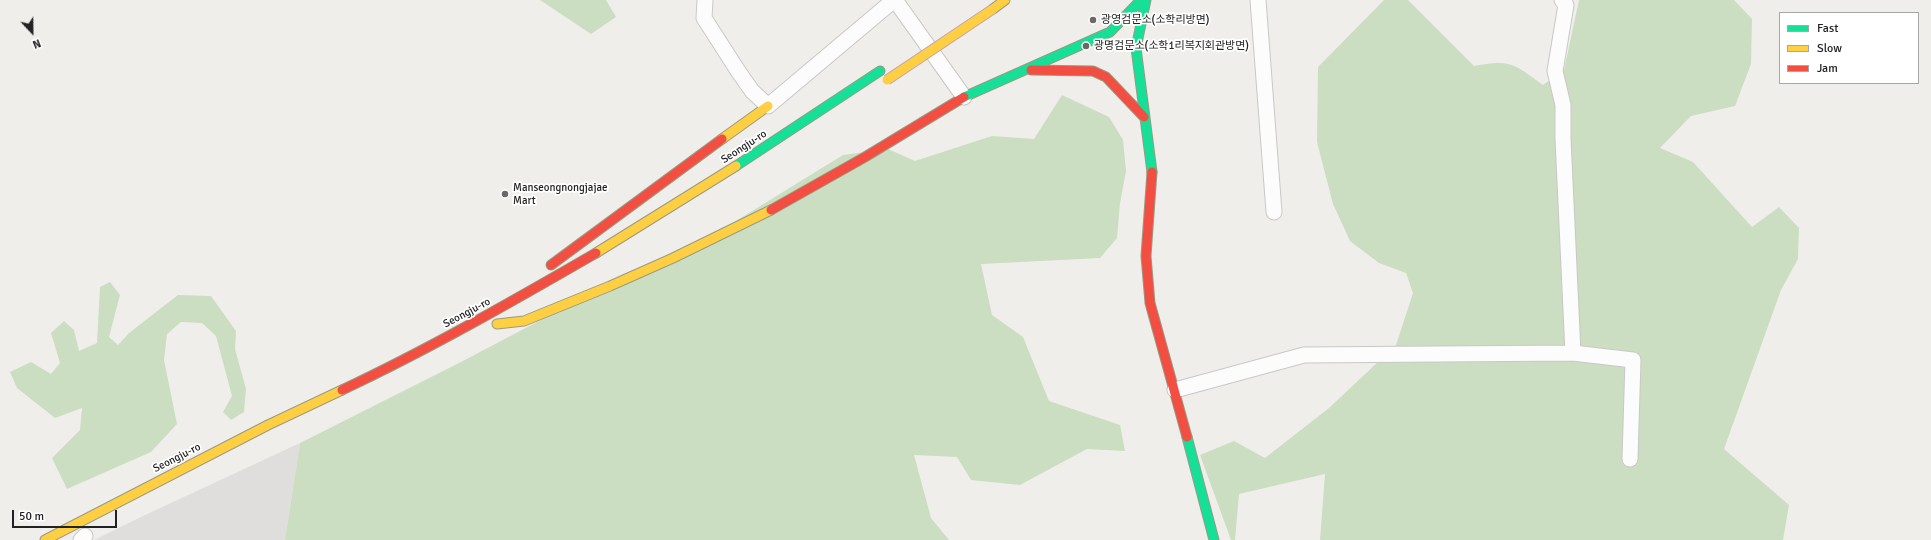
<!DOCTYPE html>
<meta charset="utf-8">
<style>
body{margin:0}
#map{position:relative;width:1931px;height:540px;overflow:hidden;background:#f0eeeb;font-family:Signika,sans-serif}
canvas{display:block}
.legend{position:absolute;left:1779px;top:12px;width:140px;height:72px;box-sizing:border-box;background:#fff;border:1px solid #a7a7a7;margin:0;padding:5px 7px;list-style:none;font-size:12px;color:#222}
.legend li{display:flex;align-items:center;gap:8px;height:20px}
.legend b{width:20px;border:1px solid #a7a7a7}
.north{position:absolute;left:12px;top:12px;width:40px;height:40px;-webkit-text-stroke:3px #fff;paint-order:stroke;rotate:158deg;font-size:11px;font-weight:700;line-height:16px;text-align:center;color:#222}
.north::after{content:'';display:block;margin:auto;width:14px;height:18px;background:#222;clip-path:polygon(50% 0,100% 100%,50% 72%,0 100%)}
.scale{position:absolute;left:12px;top:510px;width:105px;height:18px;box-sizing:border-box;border:2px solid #222;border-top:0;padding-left:5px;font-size:12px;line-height:14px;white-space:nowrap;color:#222;-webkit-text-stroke:3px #fff;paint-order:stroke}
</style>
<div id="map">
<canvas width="1931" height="540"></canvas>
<ul class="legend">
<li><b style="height:5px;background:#16e098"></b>Fast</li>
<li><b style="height:5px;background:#ffcf43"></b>Slow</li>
<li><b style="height:5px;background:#f24e42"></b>Jam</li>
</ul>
<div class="north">N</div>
<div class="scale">50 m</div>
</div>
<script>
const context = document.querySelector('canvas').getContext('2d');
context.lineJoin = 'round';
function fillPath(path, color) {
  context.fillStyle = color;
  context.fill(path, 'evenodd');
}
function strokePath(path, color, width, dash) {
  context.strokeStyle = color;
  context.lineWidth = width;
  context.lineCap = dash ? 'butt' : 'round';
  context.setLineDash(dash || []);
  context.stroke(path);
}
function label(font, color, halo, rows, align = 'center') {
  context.font = font + ' Signika,"Noto Sans KR",sans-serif';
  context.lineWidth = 3.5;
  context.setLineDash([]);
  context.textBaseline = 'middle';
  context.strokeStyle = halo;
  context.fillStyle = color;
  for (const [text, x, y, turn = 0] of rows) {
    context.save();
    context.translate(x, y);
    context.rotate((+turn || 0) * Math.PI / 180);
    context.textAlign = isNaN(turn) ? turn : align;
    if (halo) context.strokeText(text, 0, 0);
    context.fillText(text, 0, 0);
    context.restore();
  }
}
const residential = new Path2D(`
 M300 443 285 540H94L143 516Z`);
const forest = new Path2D(`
 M540 0H606L616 17 591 34Z
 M1384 0H1408L1474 66C1511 59 1514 64 1543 85L1564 70 1579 0H1734L1752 19 1751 64 1735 106 1691 116 1660 148 1693 162 1752 227 1779 207 1799 228 1798 259 1781 290 1724 449 1789 505 1783 540H1320L1325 474 1239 494 1235 540H1231L1200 455 1234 441 1265 458 1329 408 1396 345 1413 293 1406 273 1379 263 1350 241 1333 204 1317 142 1318 67Z
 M1062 95 1109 117 1123 140 1126 171 1120 203 1117 238 1100 258 981 264 992 315 1023 337 1049 401 1120 425 1125 451 1087 449 1020 485 971 480 957 457 914 455 931 518 949 540H285L300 443 461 362 630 273 731 224 843 155 888 149 915 161 992 136 1034 139Z
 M110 282 120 295 109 337 118 345 129 333 178 295 211 296 236 331 235 349 246 389 244 412 231 420 223 412 232 396 216 336 202 323 181 322 167 334 164 360 177 424 151 452 67 489 52 458 80 430 82 408 55 418 17 388 10 372 31 362 51 374 60 363 51 333 64 321 74 330 79 351 97 343 100 287Z`);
const street = new Path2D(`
 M705 0 704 18 738 71 752 91 768 106 894 0
 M895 0 964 97
 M1258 0 1274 212
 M1562 0 1566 5 1555 71 1563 105V139L1573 353
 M1175 390 1304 355 1573 353 1633 360 1630 459
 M81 540 85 536`);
const fast = new Path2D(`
 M1146 0 1136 48 1152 172
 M964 97 1110 32 1141 0
 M736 166 880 71
 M1187 437 1214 540`);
const slow = new Path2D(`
 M993 9 1005 0
 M722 139 768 106
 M596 253 736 166
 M497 324 524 321 610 286 673 258 771 210
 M45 540 268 425 342 390`);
const jam = new Path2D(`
 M1031 70 1093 71 1106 77 1144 117
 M1152 172 1146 256 1150 303 1187 437
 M771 210 865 157 964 97
 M551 265 722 139
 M342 390C429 349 513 301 596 253`);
const slowBridge = new Path2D(`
 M887 80 993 9`);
const markers = [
 [1093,20,4,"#6a6968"],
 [1086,46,4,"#6a6968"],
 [505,194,4,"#6a6968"]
];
const poiNames = [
 ["광영검문소(소학리방면)",1101,20],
 ["광명검문소(소학1리복지회관방면)",1094,46],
 ["Manseongnongjajae",513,188],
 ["Mart",513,201]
];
const streetNames = [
 ["Seongju-ro",744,147,-33],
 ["Seongju-ro",467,313,-28],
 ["Seongju-ro",177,458,-27]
];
fillPath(residential, '#dfdedc');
fillPath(forest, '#cbdec1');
strokePath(street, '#c9c8c7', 17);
strokePath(fast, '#999a82', 11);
strokePath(slow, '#999a82', 11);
strokePath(jam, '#999a82', 11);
strokePath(street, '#fdfcfc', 15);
strokePath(fast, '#16e098', 9);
strokePath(slow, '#ffcf43', 9);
strokePath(jam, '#f24e42', 9);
strokePath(slowBridge, '#c5a2ac', 11, []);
strokePath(slowBridge, '#ffcf43', 9);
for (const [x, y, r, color] of markers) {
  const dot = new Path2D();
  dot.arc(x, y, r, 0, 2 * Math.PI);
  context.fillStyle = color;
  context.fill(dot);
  strokePath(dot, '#fff', 1.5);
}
label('11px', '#222', '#fff', poiNames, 'left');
label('11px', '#222', '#fff', streetNames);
</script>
